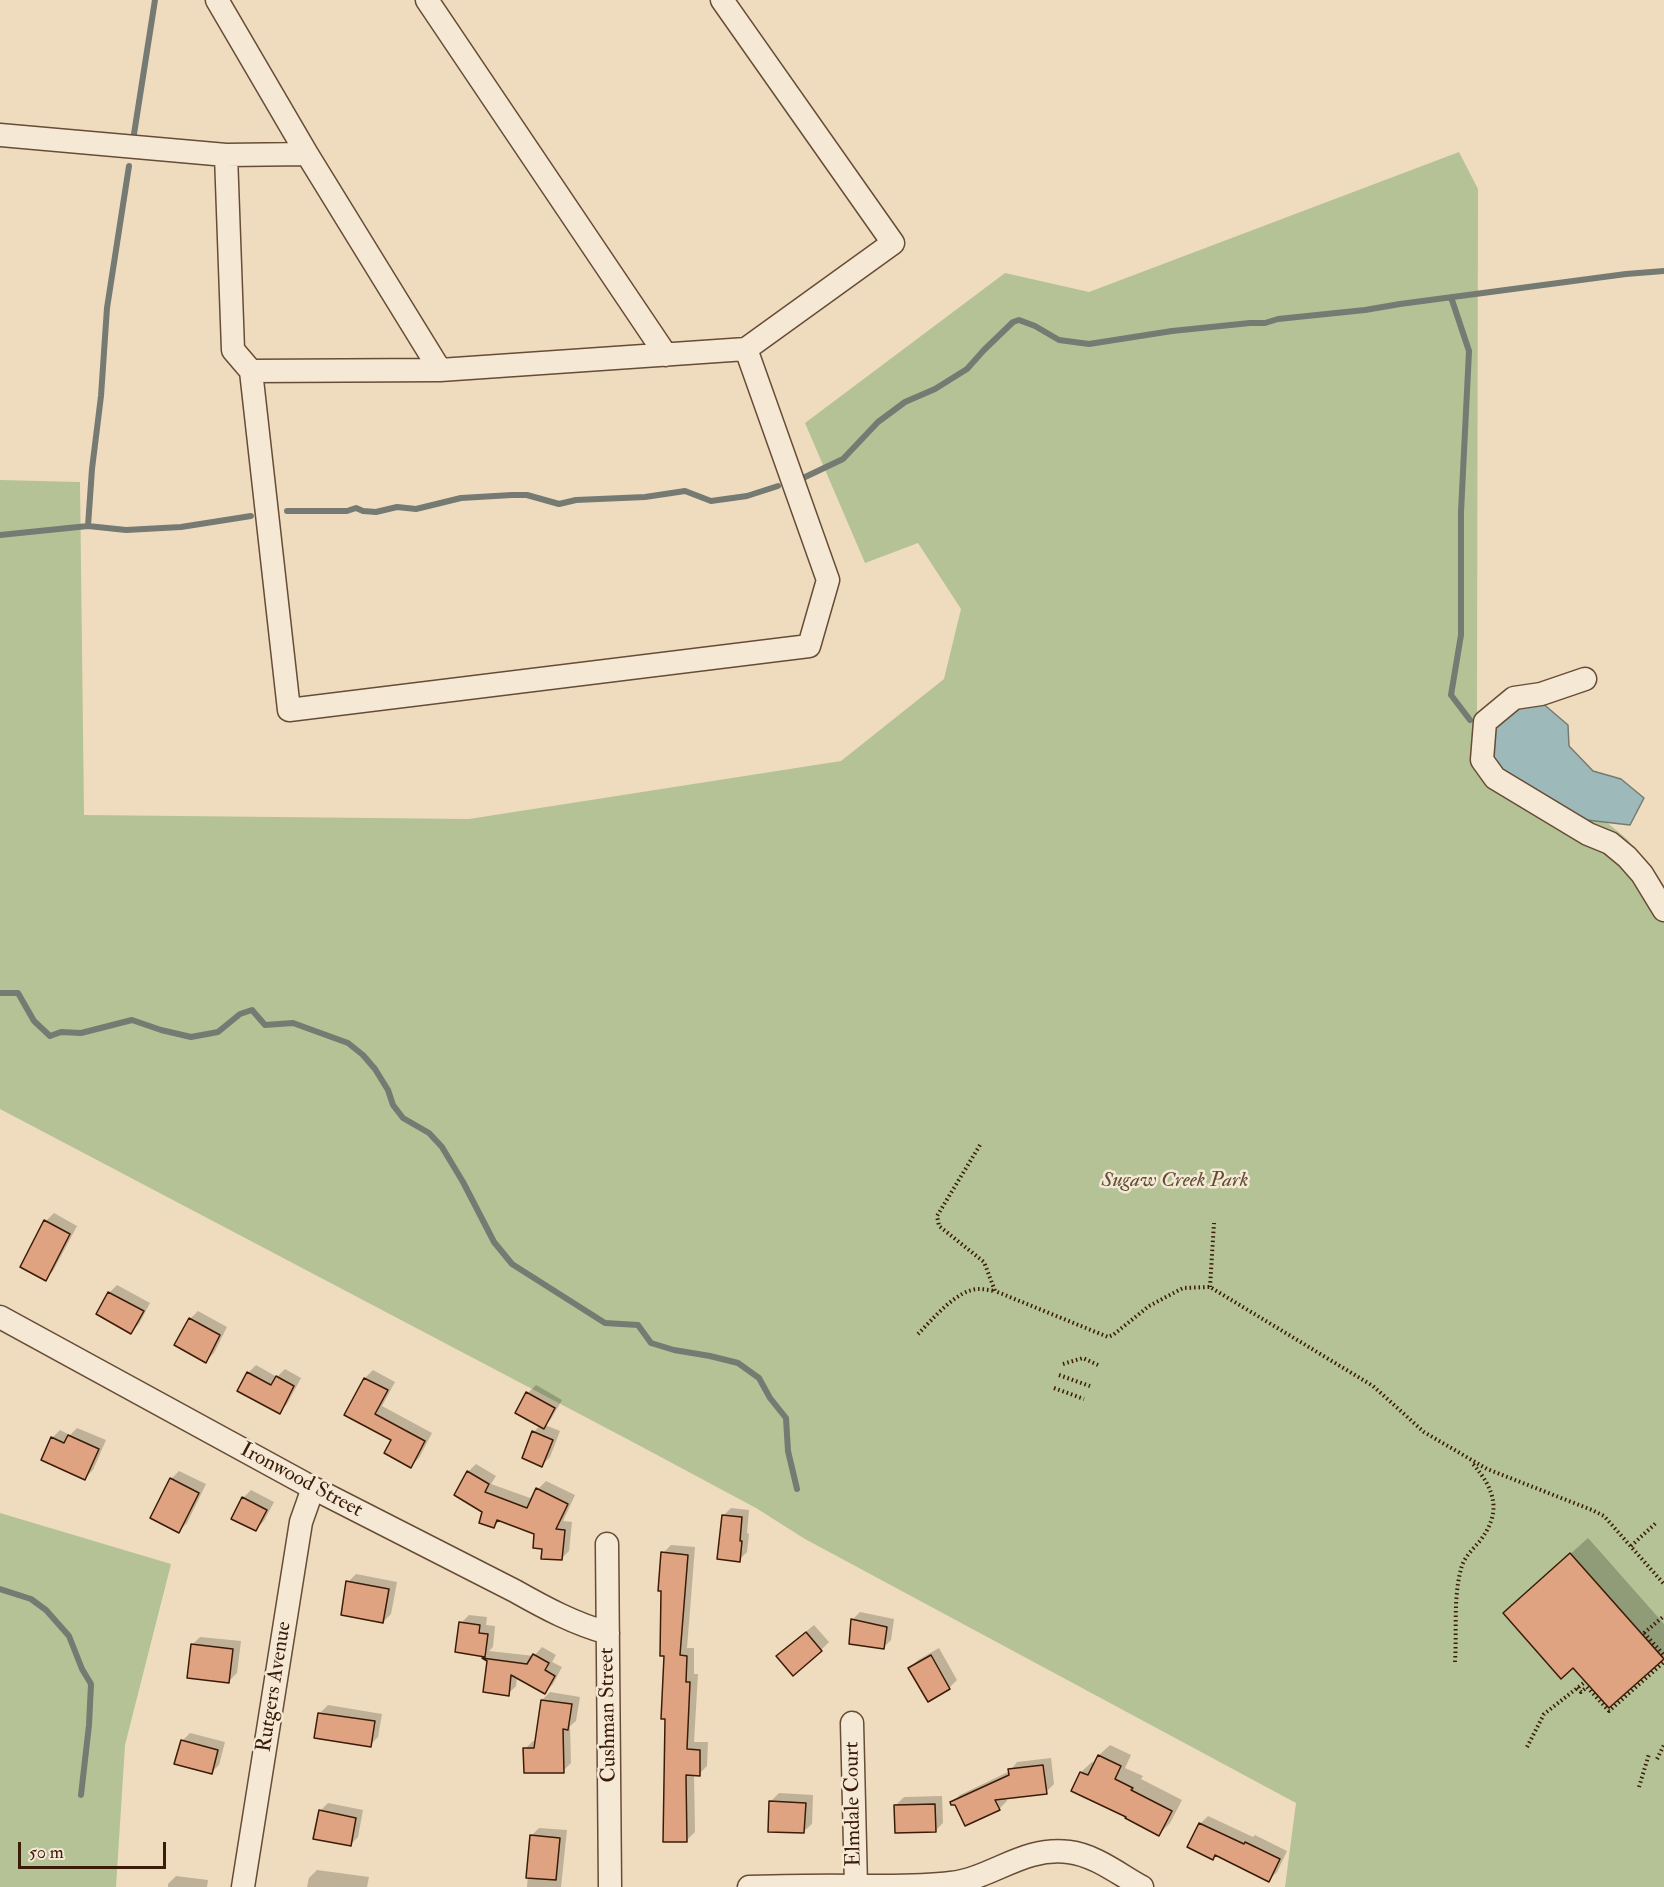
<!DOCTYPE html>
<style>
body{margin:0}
#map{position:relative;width:1664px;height:1887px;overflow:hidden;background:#efdcbe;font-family:"IM FELL Double Pica",serif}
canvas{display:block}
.scale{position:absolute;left:18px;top:1842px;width:148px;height:27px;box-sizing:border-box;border:3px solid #3a1c08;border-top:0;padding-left:8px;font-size:18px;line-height:21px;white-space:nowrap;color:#3a1c08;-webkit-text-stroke:4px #f5e8d5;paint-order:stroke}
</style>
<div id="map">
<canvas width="1664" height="1887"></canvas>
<div class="scale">50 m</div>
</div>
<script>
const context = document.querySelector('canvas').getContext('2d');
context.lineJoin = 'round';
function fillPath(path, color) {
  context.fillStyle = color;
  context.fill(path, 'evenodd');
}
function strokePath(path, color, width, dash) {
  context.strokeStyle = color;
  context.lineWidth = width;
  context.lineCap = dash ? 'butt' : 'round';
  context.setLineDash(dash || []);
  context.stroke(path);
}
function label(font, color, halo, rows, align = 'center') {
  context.font = font + ' "IM FELL Double Pica",serif';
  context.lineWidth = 5;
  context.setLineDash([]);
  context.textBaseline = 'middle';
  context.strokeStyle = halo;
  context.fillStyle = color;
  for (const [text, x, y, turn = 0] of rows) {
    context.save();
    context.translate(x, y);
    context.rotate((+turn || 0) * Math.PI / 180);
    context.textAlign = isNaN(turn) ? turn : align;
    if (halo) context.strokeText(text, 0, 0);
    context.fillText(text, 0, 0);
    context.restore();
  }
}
const green = new Path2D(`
 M1459 152 1478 189 1477 714 1628 840 1664 895V1887H1285L1296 1803 805 1539 756 1508 629 1440 0 1109V480L80 482 84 815 469 819 841 761 944 679 961 609 918 543 865 563 805 423 1005 273 1089 292Z
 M0 1513 171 1564 125 1745 116 1887H0Z`);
const water = new Path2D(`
 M1534 696 1568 725 1569 746 1593 771 1621 779 1644 798 1630 825 1569 818 1490 767 1495 726Z`);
const shadow = new Path2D(`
 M54 1213 77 1226 53 1271 45 1279 46 1221Z
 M117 1285 150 1303 139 1324 131 1332 109 1293Z
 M198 1311 227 1327 214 1353 206 1361 190 1319Z
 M256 1365 277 1377 285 1369 301 1378 287 1404 279 1412 248 1373Z
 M373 1370 395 1382 382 1406 432 1433 419 1458 411 1466 393 1439 346 1414 365 1378Z
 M536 1385 562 1400 551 1419 545 1425 560 1431 550 1457 542 1465 534 1432 540 1425 517 1412 528 1393Z
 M77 1428 106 1440 93 1470 85 1478 52 1438 60 1430 70 1435Z
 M476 1464 496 1476 491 1484 533 1499 538 1489 546 1481 575 1495 563 1521 572 1522 569 1551 561 1559 544 1548 535 1533 501 1520 494 1526 484 1511 468 1472Z
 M179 1471 206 1484 187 1523 179 1531 171 1479Z
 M251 1490 274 1502 264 1521 256 1529 243 1498Z
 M731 1508 749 1510 747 1533 749 1534 747 1552 739 1560 723 1516Z
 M1588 1538 1664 1624V1657L1609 1706 1574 1666 1505 1613Z
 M671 1545 695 1547 687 1648H694V1674H698L694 1742H708L707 1766 699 1774H694L695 1832 687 1840 666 1655 663 1553Z
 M356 1574 397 1582 391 1614 383 1622 348 1582Z
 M860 1612 894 1619 891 1640 883 1648 852 1620Z
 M469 1615 487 1617 486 1625 495 1626 493 1647 489 1651 534 1656 542 1647 556 1655 552 1662 562 1667 553 1684 545 1692 517 1677 516 1686 508 1694 488 1660 484 1658 487 1655 457 1651 461 1623Z
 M814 1625 829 1642 821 1650 786 1648Z
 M200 1637 241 1641 237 1673 229 1681 192 1645Z
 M939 1648 957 1680 949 1688 910 1668 918 1660Z
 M550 1692 580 1697 576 1721 570 1726 571 1763 563 1771 525 1749 533 1741H536L542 1700Z
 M328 1705 382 1714 378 1737 370 1745 320 1713Z
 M190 1733 225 1742 219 1765 211 1773 182 1741Z
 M1110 1745 1131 1755 1125 1768 1143 1776 1141 1779 1182 1800 1170 1823 1159 1834 1081 1772 1092 1762 1095 1763 1099 1755Z
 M1051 1758 1054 1784 1046 1792 1005 1797 1007 1801 999 1809 951 1803 960 1795 1010 1771 1017 1762Z
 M779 1793 813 1795 812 1824 803 1832 771 1801Z
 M942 1796 943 1823 935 1831 896 1805 904 1797Z
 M328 1803 363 1810 358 1837 350 1845 320 1811Z
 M1208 1816 1253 1837 1255 1835 1287 1851 1277 1872 1269 1880 1217 1854 1213 1858 1200 1824Z
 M539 1828 567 1830 561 1887H527L531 1836Z
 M317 1870 369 1877 367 1887H307L309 1878Z
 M176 1876 208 1880 207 1887H168V1884Z`);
const stream = new Path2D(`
 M134 134 155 0
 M1451 297 1469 351 1461 512V635L1451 695 1470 720
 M803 478 843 459 878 422 905 402 935 389 967 369 984 350 1013 322 1019 320 1035 326 1059 340 1089 344 1172 331 1250 323H1265L1278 319 1365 310 1400 304 1626 274 1664 271
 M287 511H347L356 508 363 511 376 512 397 507 416 509 461 498 512 495H527L559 504 576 500 645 497 685 491 711 501 747 496 778 486
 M88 526 92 469 101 396 107 308 129 166
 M0 535 88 526 126 530 181 527 251 516
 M0 993H18L34 1021 50 1036 61 1032 81 1033 132 1020 161 1030 191 1037 218 1032 240 1014 252 1010 265 1025 293 1023 348 1043 363 1055 375 1069 388 1090 393 1105 403 1118 429 1133 442 1147 463 1182 494 1242 512 1264 605 1323 638 1325 651 1343 674 1350 710 1356 738 1363 759 1378 770 1398 786 1418 788 1451 797 1489
 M0 1589 31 1599 46 1610 69 1636 82 1669 91 1684 89 1725 81 1795`);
const building = new Path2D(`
 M44 1220 70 1234 46 1281 20 1267Z
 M108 1292 144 1311 131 1334 96 1314Z
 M189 1318 220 1335 206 1363 174 1345Z
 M247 1372 271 1385 276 1376 294 1386 280 1414 237 1391Z
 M364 1378 388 1390 375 1414 425 1441 411 1468 384 1453 391 1440 344 1415Z
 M526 1392 555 1408 544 1429 515 1413Z
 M532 1431 553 1440 542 1467 522 1458Z
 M68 1435 99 1449 85 1480 41 1460 51 1437 64 1443Z
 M467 1471 489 1484 485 1492 527 1508 536 1488 568 1504 556 1529 565 1530 562 1560 541 1559 542 1549 533 1548 534 1534 497 1520 494 1528 479 1523 482 1512 454 1495Z
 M170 1478 199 1493 179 1533 150 1518Z
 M242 1497 267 1510 256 1531 231 1519Z
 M722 1515 742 1517 740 1541H742L740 1562 717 1559Z
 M661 1552 688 1555 680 1655 687 1656 686 1682H690L687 1749 700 1750V1776L686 1775 687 1842H663L665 1719H661L664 1656H660L661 1591H658Z
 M1570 1553 1664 1659 1609 1708 1573 1668 1561 1679 1503 1613Z
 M346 1581 389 1589 383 1623 341 1615Z
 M851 1619 887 1627 884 1649 849 1644Z
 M459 1622 480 1625 479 1633 488 1634 485 1657 455 1652Z
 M806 1632 822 1651 793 1676 776 1656Z
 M191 1644 233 1649 229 1683 187 1678Z
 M533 1654 549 1663 545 1670 555 1676 545 1694 511 1675 509 1696 483 1692 487 1661 482 1658 527 1664Z
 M931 1655 950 1689 928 1702 908 1668Z
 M541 1700 572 1704 568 1730 563 1729 564 1773H524L523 1748H534Z
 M318 1713 375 1721 371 1747 314 1738Z
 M181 1740 218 1750 212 1774 174 1764Z
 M1098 1755 1121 1766 1115 1779 1133 1788 1131 1790 1172 1811 1159 1836 1125 1818 1126 1817 1071 1791 1080 1772 1088 1775Z
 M1043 1765 1047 1794 995 1800 1000 1810 965 1826 955 1805H951L950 1802 1009 1775 1008 1769Z
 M769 1801 806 1803 804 1833 768 1832Z
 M935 1804 936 1832 895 1833 894 1805Z
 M319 1810 356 1818 351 1846 313 1839Z
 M1199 1823 1244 1844 1245 1842 1280 1859 1269 1882 1215 1855 1213 1860 1187 1847Z
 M530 1835 560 1838 556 1880 526 1878Z`);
const path = new Path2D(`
 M980 1145 937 1216 939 1226 984 1262 995 1291 1108 1337 1113 1335 1149 1306 1183 1288 1210 1287 1373 1386 1424 1432 1487 1469 1592 1510 1604 1516 1664 1584
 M1210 1287 1214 1223
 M918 1334C933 1319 957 1289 979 1289 984 1289 989 1290 994 1291
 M1063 1364 1083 1358 1098 1365
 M1059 1375 1090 1386
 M1054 1388 1084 1399
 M1631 1546 1657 1522
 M1644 1633 1664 1655
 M1644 1633 1664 1616
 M1455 1662C1457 1631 1453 1599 1461 1569 1463 1559 1472 1550 1479 1542 1502 1513 1496 1490 1472 1463
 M1577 1688 1581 1692 1587 1687 1609 1711 1664 1662
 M1527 1747 1544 1714 1585 1682
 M1657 1759 1664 1745
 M1639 1787 1649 1754`);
const minor = new Path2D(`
 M217 0 307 154
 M427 0 666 355
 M722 0 893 243 746 349
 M0 135 226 155 307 154 440 370 251 371 233 350 226 155
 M251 371 289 710 809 646 828 580 746 349 440 370
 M1585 679 1541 694 1514 698 1485 722 1482 760 1495 778 1588 834 1610 843 1627 857 1642 874 1664 910
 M0 1317 313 1488 515 1591C545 1608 575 1624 608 1633
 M607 1544 610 1887
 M852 1723 856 1886
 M243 1887 301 1522 313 1488
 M749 1887C786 1886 823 1885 859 1886 890 1886 920 1887 951 1883 993 1878 1023 1846 1069 1852 1095 1855 1120 1875 1142 1887`);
const parkNames = [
 ["Sugaw Creek Park",1175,1181]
];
const streetNames = [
 ["Ironwood Street",301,1481,28],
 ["Rutgers Avenue",275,1687,-81],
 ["Cushman Street",609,1715,-91],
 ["Elmdale Court",854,1804,-91]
];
fillPath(green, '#b4c296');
fillPath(water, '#9db9ba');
strokePath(water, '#757a73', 1.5);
fillPath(shadow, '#0003');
strokePath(stream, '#757a73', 6);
fillPath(building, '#e0a381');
strokePath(building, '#3a1c08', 1.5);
strokePath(minor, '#674c36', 25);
strokePath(path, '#3a1c08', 4, [1.5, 3]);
strokePath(minor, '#f5e8d5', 22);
label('italic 21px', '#5f4e33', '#f5e8d5', parkNames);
label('21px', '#3a1c08', '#f5e8d5', streetNames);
</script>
